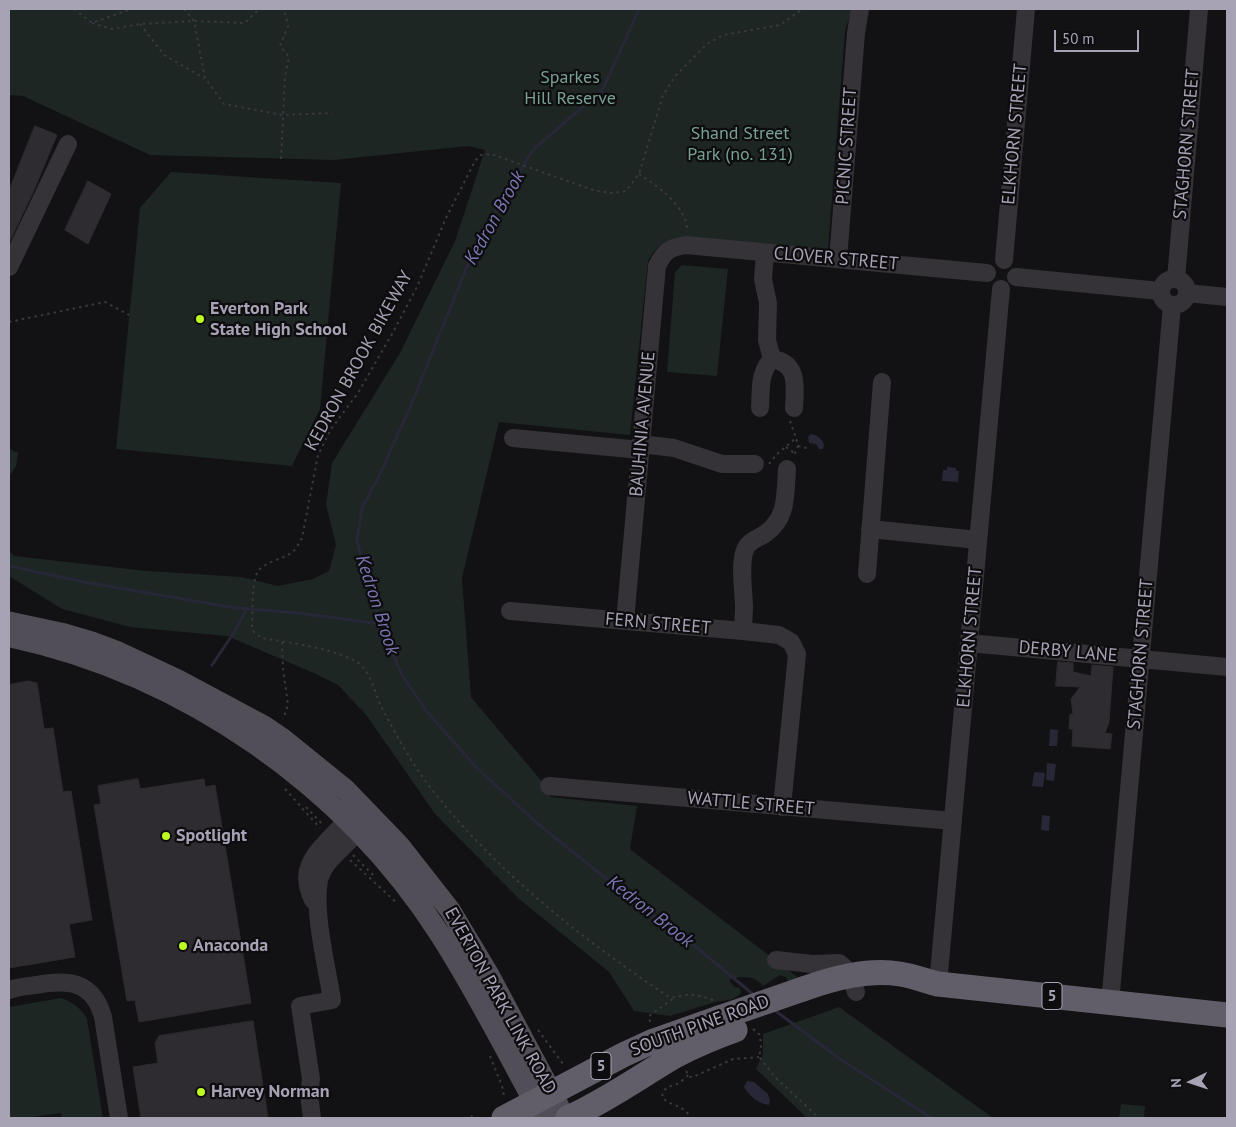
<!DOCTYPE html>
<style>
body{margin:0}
#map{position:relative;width:1236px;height:1127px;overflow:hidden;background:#121113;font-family:"PT Sans",sans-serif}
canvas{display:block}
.frame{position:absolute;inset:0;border:10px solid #a8a2b5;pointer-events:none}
.north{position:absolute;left:1166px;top:1057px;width:50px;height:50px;-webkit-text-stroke:4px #0d0c0e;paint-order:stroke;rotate:266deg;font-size:14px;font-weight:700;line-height:20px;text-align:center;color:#a8a2b5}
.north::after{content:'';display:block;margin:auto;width:18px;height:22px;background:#a8a2b5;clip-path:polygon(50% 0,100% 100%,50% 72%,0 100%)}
.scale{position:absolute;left:1054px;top:30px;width:85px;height:22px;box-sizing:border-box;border:2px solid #a8a2b5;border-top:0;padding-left:6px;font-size:15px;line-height:18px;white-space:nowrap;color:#a8a2b5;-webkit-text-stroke:4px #0d0c0e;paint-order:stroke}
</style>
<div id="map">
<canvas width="1236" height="1127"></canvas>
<div class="frame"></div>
<div class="north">N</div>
<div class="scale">50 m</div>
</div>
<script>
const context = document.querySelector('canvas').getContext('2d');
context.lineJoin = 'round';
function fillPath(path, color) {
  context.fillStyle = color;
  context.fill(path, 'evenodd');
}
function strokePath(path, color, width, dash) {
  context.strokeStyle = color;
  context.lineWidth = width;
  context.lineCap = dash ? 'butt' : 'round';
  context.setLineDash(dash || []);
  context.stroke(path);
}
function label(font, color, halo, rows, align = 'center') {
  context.font = font + ' "PT Sans",sans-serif';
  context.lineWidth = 4.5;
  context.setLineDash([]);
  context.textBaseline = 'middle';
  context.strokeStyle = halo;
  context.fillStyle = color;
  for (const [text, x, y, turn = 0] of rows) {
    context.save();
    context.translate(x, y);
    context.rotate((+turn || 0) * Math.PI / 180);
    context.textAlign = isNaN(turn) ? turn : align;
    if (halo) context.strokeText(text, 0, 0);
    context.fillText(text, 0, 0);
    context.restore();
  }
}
const green = new Path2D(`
 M9 9H852L845 31 828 249 683 238C662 242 659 243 648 261L630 435 499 422 462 578 471 697 549 790 551 797 637 806 630 849 801 980 788 981 786 977 780 975 763 986C754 975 743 976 730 979V982L735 987 740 988 741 993C735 999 728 1001 719 1001L670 1016 634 1011 609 972 519 899 435 814 367 716 338 685 316 674 227 636 130 627 62 609 9 576V551L14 556 147 571 241 577 278 586 313 579 329 571 336 545 326 505 332 463 400 353 455 241 485 150 468 146 334 160 150 155 23 96 9 95Z
 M171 172 341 183 320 409 292 466 116 449 140 208Z
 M682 265 728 269 717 376 667 372 675 272Z
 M9 449 18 453 16 466 9 477Z
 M61 998C74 1003 80 1007 87 1019L103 1118H62L61 1113 25 1118H9V1007Z
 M839 1007 993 1118H807L756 1069 763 1054V1034Z
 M1121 1104 1145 1106 1144 1118H1119Z`);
const water = new Path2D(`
 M811 434C817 435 823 439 824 445L823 449H819L816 444 809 443 808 437Z
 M947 467 956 468V471H959L958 482 942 481 943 470H947Z
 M1050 729 1058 730 1057 746H1049Z
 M1047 763 1056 764 1054 781 1046 780Z
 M1034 772 1045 773 1043 787 1032 786Z
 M1042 815 1050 816 1049 831 1041 830Z
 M747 1081 754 1082 768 1094 770 1101 769 1105C759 1104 748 1095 744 1087Z`);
const stream = new Path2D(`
 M639 9 603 89 533 150 477 242 409 410 379 476 362 508 357 541 380 624 402 675 427 712 477 768 538 824 643 908 696 947 754 995
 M9 566 84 582 236 608 299 613 380 624
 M212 665 235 631 246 610
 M773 1009 840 1059 931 1118`);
const building = new Path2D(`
 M35 126 57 135 34 190 9 243V191Z
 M88 181 111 194 88 244 65 230Z
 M1058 662 1073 663V672L1091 676 1092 665 1113 667 1109 722 1105 733 1112 734 1110 749 1072 746 1073 729H1069L1070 714H1073L1071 699 1080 687 1056 686Z
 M29 681 37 683 44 729 53 728 63 792 71 791 92 920 69 924 75 957 9 968V685Z
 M138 779 140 789 204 779 205 787 215 785 251 1003 139 1022 135 1000 127 1001 94 805 101 804 98 786Z
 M253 1021 268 1118H141L133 1067 158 1063 155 1043 159 1036Z`);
const path = new Path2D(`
 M74 9 92 23 131 9
 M184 9 194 21 205 78 224 104 283 115 332 113
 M92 23 112 29 140 24 194 21 245 23 259 9
 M140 24 164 55 204 78
 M281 159 285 77 289 57 280 46 288 26 284 9
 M639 174C657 186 688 207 687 231
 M9 322 105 302 129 315
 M790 421 796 438
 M798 446 806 448 808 452
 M786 447 794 453
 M769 464 776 455 796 438 798 446 794 456
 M282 642 283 669 288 705 283 719
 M285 789 320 828
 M306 807 323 825
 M353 855 373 875
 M350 860 398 904
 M713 1000C704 997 695 994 685 995 679 996 675 998 669 997 582 939 499 874 433 791 413 766 397 736 382 708 374 693 372 672 357 662 333 648 290 643 262 638L254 632 252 628C253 613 251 586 257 573 263 562 281 560 291 553 296 550 299 543 302 538L318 455 331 429 358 393 392 334 417 287 446 218 475 161 481 155 491 154 593 190 611 193 626 191 639 174 663 95 677 74 707 44 723 35 780 25 803 9
 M650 1022 649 1016 674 998
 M753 1029 760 1035 761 1048 759 1057 776 1078 819 1118
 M538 1030 563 1064
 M490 1056 502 1086 504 1096
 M686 1071 690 1077H693L733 1059 759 1057
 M688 1075C685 1078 681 1082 677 1084 669 1087 664 1086 662 1097 670 1107 685 1104 690 1118
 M471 1118 474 1113`);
const minor = new Path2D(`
 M765 253 763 279 768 303 767 340 772 359C799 363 795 386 794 408
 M838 259 856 33 860 9
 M1004 260 1026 9
 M9 267 68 144
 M1016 277 1160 291
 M1161 292a13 13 0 1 1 26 0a13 13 0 1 1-26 0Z
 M1176 279 1199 9
 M1187 293 1227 297
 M760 408C761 390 759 372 772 359
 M513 438 641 450
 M641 444 674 448 722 464H755
 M870 529 978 540
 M867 574 882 382
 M510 611 743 631 779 635 791 642 797 654 782 807
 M625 621 657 266C665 250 669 248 686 245L987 273
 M743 631C743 623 744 615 744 607 744 592 738 559 747 546 752 539 760 538 766 533 788 517 785 494 787 469
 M969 643 1227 667
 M549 786 953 821
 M313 900C298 870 314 855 333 835 341 827 348 819 355 812
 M776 960 812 964 839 963 844 967 850 975 856 992
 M938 984 1001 289
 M9 990C17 987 27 986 36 985 68 979 93 981 103 1017L119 1118
 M1110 1003 1172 306
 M312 1118 309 1095 311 1079 300 1006 332 1000C327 967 313 913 319 880 321 872 325 866 330 860L368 822`);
const major = new Path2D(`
 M9 622 65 634 92 642 116 651 178 680 264 726 283 739 346 790 399 845 450 910 489 975 565 1118
 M11 637C186 675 345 786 441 936 478 994 510 1058 543 1118`);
const highway = new Path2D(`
 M803 989C834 978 867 969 900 974 913 976 926 981 938 984L1227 1015
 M504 1118 623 1055 651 1042 719 1018
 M568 1118C606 1101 639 1077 675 1056 694 1046 715 1037 735 1030`);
const highwayBridge = new Path2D(`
 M719 1018 803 989`);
const markers = [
 [200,319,5,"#bffb21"],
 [166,836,5,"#bffb21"],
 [183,946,5,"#bffb21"],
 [201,1092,5,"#bffb21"]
];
const shields = [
 [1052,996,20],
 [601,1066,20]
];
const shieldNames = [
 ["5",1052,996],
 ["5",601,1066]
];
const parkNames = [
 ["Sparkes",570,78],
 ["Hill Reserve",570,99],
 ["Shand Street",740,134],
 ["Park (no. 131)",740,155]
];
const streetNames = [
 ["ELKHORN STREET",1015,134,-85],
 ["STAGHORN STREET",1187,144,-85],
 ["PICNIC STREET",847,146,-86],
 ["CLOVER STREET",836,259,5],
 ["KEDRON BROOK BIKEWAY",359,361,-61],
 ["BAUHINIA AVENUE",643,424,-85],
 ["FERN STREET",658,624,5],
 ["ELKHORN STREET",970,637,-85],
 ["DERBY LANE",1068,652,5],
 ["STAGHORN STREET",1141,654,-85],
 ["WATTLE STREET",751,804,5],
 ["EVERTON PARK LINK ROAD",500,1001,61],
 ["SOUTH PINE ROAD",700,1026,-20]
];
const poiNames = [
 ["Everton Park",210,309],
 ["State High School",210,330],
 ["Spotlight",176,836],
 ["Anaconda",193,946],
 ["Harvey Norman",211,1092]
];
const waterNames = [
 ["Kedron Brook",495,218,-61],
 ["Kedron Brook",377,605,72],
 ["Kedron Brook",650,912,38]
];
fillPath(green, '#1d2623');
fillPath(water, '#282737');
strokePath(stream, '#282737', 3);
fillPath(building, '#2e2c30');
strokePath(building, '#2e2b2f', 1);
strokePath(path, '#3b383f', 2, [2.5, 4]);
strokePath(minor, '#353238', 18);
strokePath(major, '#524e57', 21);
strokePath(highway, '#625e69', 25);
strokePath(highwayBridge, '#625e69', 25);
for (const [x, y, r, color] of markers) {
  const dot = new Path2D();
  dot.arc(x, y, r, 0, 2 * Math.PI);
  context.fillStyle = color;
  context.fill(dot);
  strokePath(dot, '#0d0c0e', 2);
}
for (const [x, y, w] of shields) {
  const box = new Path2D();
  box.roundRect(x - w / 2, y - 13.5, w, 27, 4);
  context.fillStyle = '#0d0c0e';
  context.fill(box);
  strokePath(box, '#a8a2b5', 1);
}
label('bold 16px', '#a8a2b5', null, shieldNames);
label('18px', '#78a193', '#0d0c0e', parkNames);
label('18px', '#a8a2b5', '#0d0c0e', streetNames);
label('bold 18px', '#a8a2b5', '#0d0c0e', poiNames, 'left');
label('italic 19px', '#7b76b2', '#0d0c0e', waterNames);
</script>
